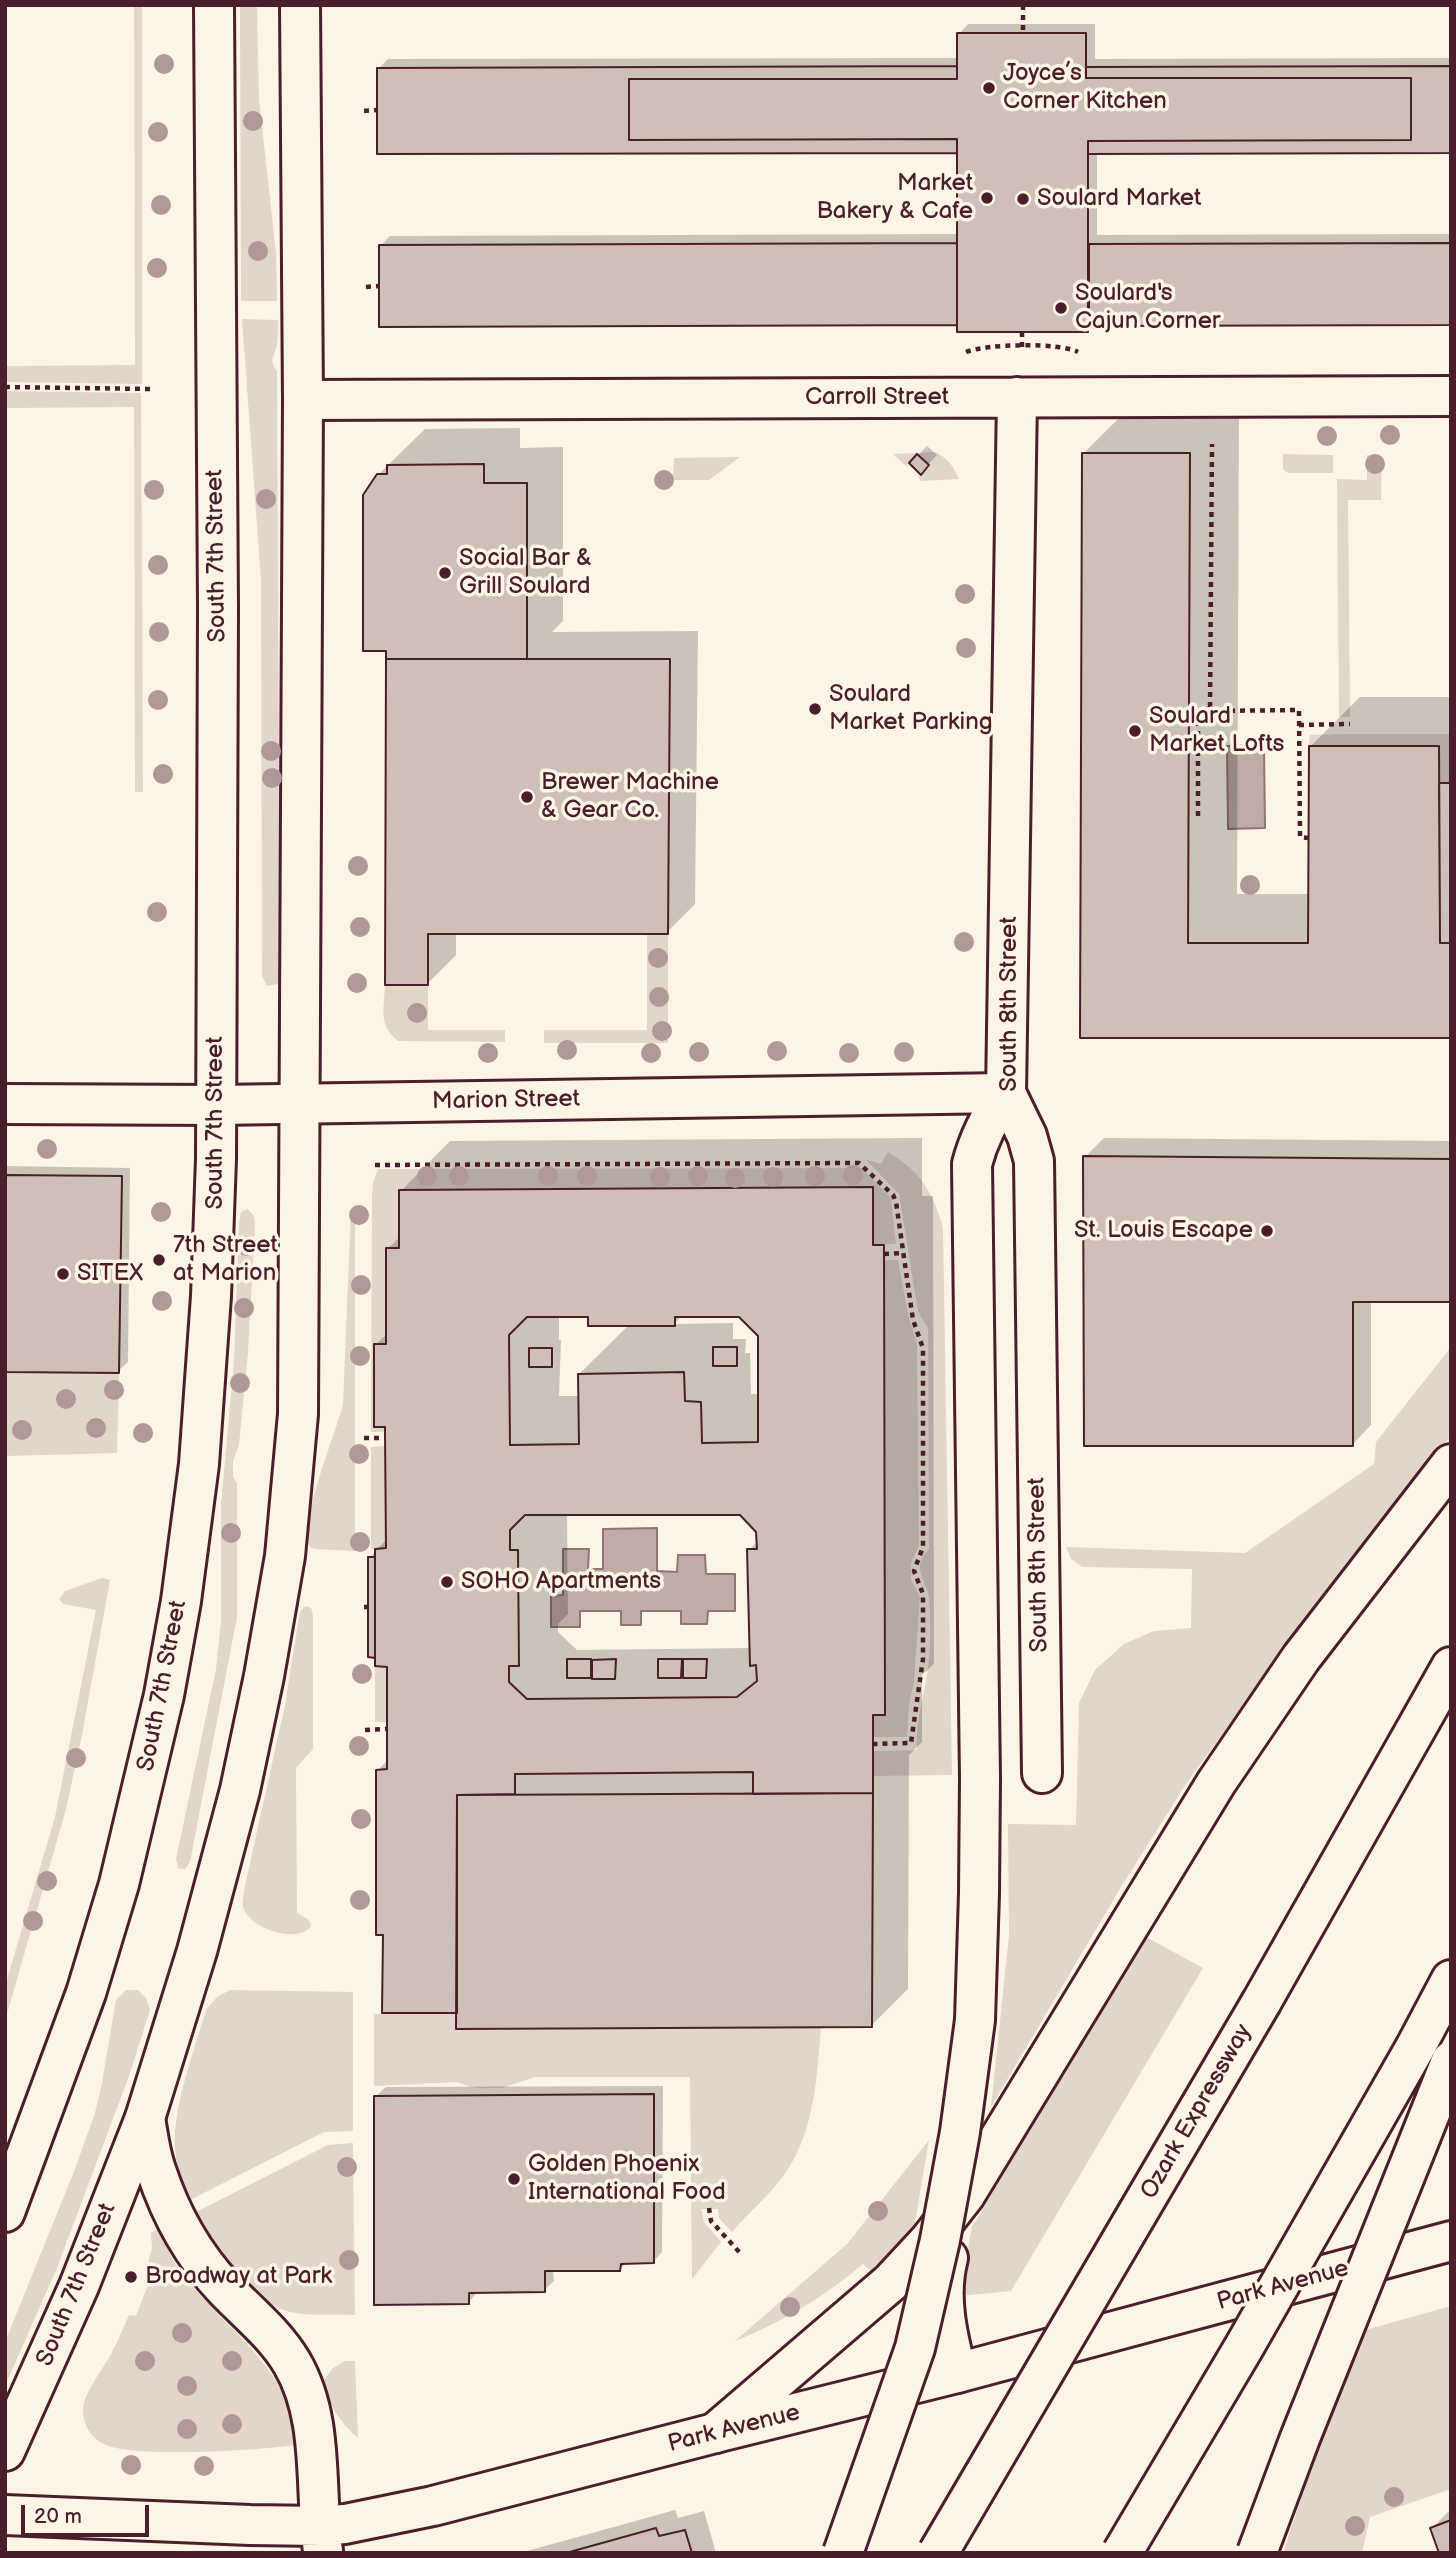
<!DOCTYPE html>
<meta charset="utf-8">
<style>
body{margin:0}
#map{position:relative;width:1456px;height:2558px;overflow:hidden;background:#fcf5e5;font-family:"Balsamiq Sans",sans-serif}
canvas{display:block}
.frame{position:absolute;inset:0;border:7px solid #4a1f2b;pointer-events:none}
.scale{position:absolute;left:21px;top:2505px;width:128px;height:32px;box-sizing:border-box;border:4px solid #4a1f2b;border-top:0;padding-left:9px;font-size:21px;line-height:24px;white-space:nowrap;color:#4a1f2b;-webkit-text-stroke:5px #fcf5e5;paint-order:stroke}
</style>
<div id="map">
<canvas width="1456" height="2558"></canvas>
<div class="frame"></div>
<div class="scale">20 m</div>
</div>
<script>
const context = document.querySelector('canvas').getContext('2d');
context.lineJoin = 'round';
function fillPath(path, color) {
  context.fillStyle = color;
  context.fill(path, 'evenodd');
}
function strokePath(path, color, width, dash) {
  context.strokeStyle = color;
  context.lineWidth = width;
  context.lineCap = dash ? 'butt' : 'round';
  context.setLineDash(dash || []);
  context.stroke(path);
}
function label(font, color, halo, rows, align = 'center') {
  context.font = font + ' "Balsamiq Sans",sans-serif';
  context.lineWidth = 7;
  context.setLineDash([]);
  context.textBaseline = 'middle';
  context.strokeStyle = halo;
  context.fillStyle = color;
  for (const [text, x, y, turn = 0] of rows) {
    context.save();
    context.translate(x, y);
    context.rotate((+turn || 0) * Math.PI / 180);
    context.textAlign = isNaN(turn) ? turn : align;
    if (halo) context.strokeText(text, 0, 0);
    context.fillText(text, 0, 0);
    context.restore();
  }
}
const green = new Path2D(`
 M134 5H142V384L5 382 7 366 135 365Z
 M240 5H257L259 99 276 253 277 301H241Z
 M242 319 278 320C278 328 278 336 277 344 275 356 268 360 277 371L280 978 278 984 267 986 262 976 261 580Z
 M5 391 141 393 143 792H135L134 407 7 408 5 406Z
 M935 452C948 458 953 466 959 479L921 481 918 477 921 475 917 455 906 466 893 454Z
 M1283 454 1333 455V473H1288L1283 469Z
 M1367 455 1382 456 1381 500H1348L1350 717H1339L1337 479 1367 480Z
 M740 457 709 480H673L674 458Z
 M1350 734H1451V783H1439V746H1309L1310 735Z
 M647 934H668V1043H544V1030H647Z
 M385 985H428V1030H505V1042L398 1041C378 1025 384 1009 385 985Z
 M888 1152C919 1170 934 1193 943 1228L952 1775 873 1776V1751L917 1750C915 1724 923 1700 927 1675 931 1650 931 1624 929 1598 928 1581 909 1569 929 1549L928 1328 918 1312 899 1194 865 1159 881 1164Z
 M861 1168 891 1198 896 1244 873 1245 399 1190V1248H386V1344L374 1345V1426L385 1427V1432H371L372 1197 373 1183 378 1169Z
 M248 1209 254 1216 255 1227 248 1352 239 1445 233 1461V1477L237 1483V1617L190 1862 185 1869 178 1868 176 1859 216 1669 221 1621V1504L234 1363 239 1222 241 1212Z
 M351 1209H355V1551L315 1549 310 1547C298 1522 336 1434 343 1404Z
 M884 1260H898L908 1314 917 1345 919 1546 911 1563V1580L920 1597 914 1681 909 1705 907 1737H873V1715H885Z
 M1451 1347V1436L1274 1663 1188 1781 1121 1887 991 2107 1009 1935 1008 1824 1076 1825 1079 1703 1095 1670 1124 1644 1154 1631 1191 1628 1192 1569 1082 1567 1071 1559 1066 1547 1245 1553 1374 1464 1376 1442Z
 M5 1372 119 1373 117 1453 5 1456Z
 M385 1446 386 1548 371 1549V1447Z
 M102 1578 110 1580 82 1735 66 1809 5 2021V1986L55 1817 96 1610 63 1604 59 1599 65 1591Z
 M306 1606 311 1608 313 1615V1749L296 1768 297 1913 309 1920 311 1926C299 1944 250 1930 243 1907 242 1903 244 1895 244 1890L285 1705 299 1617 301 1610Z
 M375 1666 387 1667V1722H375Z
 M1146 1937 1203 1968 1011 2291 959 2296 972 2227Z
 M126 1990H138L146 1998 150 2010 129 2076 57 2268 5 2386V2342L75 2169 95 2113 102 2083 116 2000Z
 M230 1990 353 1992V2131L324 2132 190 2200C183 2183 176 2166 175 2148 172 2109 195 2048 206 2010L217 1997Z
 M457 2013V2029L821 2027C817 2075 815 2130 786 2172 771 2194 749 2212 732 2232L719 2218 718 2209H701L704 2222 721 2242 692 2279 690 2077H535L502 2088H475L456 2082 374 2086V2014Z
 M929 2140 913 2234 873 2273 863 2264C824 2297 783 2322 735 2341L847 2244Z
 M353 2143 355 2315C335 2314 314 2316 295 2313 271 2310 236 2278 222 2260 211 2246 203 2228 196 2212L328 2145Z
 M159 2229C183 2309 299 2357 295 2445 259 2450 135 2459 104 2444 91 2438 83 2425 83 2410 83 2394 103 2369 111 2354 118 2341 123 2328 129 2315L136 2316 150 2280 144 2277 152 2248 151 2233Z
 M1451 2306V2489L1370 2517 1362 2553H1283L1323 2431 1365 2330Z
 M345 2361H355L358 2438C339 2421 329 2406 324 2380L332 2369Z`);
const water = new Path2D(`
 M1264 745 1265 828 1228 829 1227 746Z
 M657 1528V1571L677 1572 678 1555H705L706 1574H735V1611H708L707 1624H681V1611H641V1625H621V1611H580V1627H551V1596L563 1595V1549H589L588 1569H603V1529Z`);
const shadow = new Path2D(`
 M968 24H1095V59L1451 58V151L1097 153V235L1451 234V324L1093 325 1088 330 381 245 390 236 959 234V151L379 68 388 59 959 58V34Z
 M1133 404H1239L1237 894H1310V747L1360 697H1451V1036L1082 1037 1083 454Z
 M520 428V448L563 447V621L552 632 698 631 695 904 667 932H456V955L428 983 388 649 378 475 425 429Z
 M927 446 937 455 921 472 911 463Z
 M922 1138V1196H933L934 1664 922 1675V1742L909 1755 908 1989 871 2026 458 2012 384 1933 377 1771 389 1759V1665L369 1558 387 1539V1425L375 1345 388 1333 387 1249 401 1236V1191L450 1141ZM559 1315H590L630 1324 579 1374 580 1396H559L561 1340H559ZM683 1315H740L759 1335 760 1394H751L750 1353H745L746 1339H733V1323L674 1324ZM567 1513H740L758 1531V1541L749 1550 751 1648 577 1650 558 1632V1624L568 1614Z
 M1104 1138 1451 1141V1300H1371V1425L1352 1445 1085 1157Z
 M5 1166 130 1168 128 1362 118 1371 5 1370Z
 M663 2086 662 2252 653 2262H627L620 2269H553L554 2281 544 2290 478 2291 469 2302 376 2096 386 2087Z
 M1451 2509V2553L1432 2528Z
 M675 2510 678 2518 704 2511 716 2553H520Z`);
const building = new Path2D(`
 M957 33H1086V78H1411V140L1088 141V332H957V139L629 140V79H957Z
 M957 66V79H629V140L957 139V153L377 154V68Z
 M1451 66V153L1088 154V141L1411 140V78H1086V67Z
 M957 243V325L379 327V245Z
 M1451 243V325L1089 326V244Z
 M1082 453H1190L1188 943H1308L1309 746H1439L1440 943H1451V1038H1080Z
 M917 454 929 465 921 475 909 463Z
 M484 464V483H527V659H386V651H363V495L377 474H387V465Z
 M386 659H670L668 934H428V985H385Z
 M1439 783H1451V943H1440Z
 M1083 1156 1451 1159V1302H1353V1446H1084Z
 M5 1175 122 1176 119 1373 5 1372Z
 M873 1187V1245H884L885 1715H873V1793L753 1794V1772L515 1774V1794L457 1795V2013H382L383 1935H376V1770L387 1769V1667L375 1666V1549L386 1548 385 1432V1427H374V1344H386V1248H399V1190ZM527 1317H588V1326H675V1317H739L758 1336V1442L702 1443 701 1402 685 1401 684 1372 578 1374 579 1444 510 1445 509 1335ZM525 1515H740L756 1532 757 1549H747L750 1666 756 1665 757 1681 737 1697 527 1699 509 1682V1666H519L518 1550H510V1530Z
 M713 1347H737V1366H713Z
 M529 1348H552V1367H529Z
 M368 1557H375V1658L368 1657Z
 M567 1659H591V1678H567Z
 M616 1659 615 1679H592V1660Z
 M658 1659H682L681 1678H658Z
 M683 1659H707L706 1678H683Z
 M873 1793 872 2027 456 2029 457 1795Z
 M654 2094V2263L621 2264 620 2271H545V2292L469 2293V2304L374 2305V2096Z
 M1451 2520V2553H1439L1430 2528Z
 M656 2528 659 2536 685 2530 692 2553H566Z`);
const path = new Path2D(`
 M1023 5V33
 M364 111 377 110
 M366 287 379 286
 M1022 332V347
 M966 352C986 344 1058 342 1078 352
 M5 387 151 389
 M1210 711 1299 710 1300 837 1308 838
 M1299 725 1350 724
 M1198 816V712L1210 711 1212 444
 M375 1165 859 1163 893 1195 896 1202 913 1320 923 1348V1547L914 1571 923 1594V1659L911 1743 873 1744
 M884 1254 902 1253
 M364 1438H385
 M364 1607H375
 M365 1730 387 1729
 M709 2208 711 2221 742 2255`);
const street = new Path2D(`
 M1017 397 1006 1093 1027 1136 1034 1161 1042 1773
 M303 400 1451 396
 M5 1104 216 1105
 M715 2433 957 2373 1451 2241`);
const secondary = new Path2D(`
 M216 1105 1006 1093
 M145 2118C148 2135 150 2153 156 2170 170 2213 193 2255 225 2289 248 2313 274 2333 292 2363 325 2419 314 2489 323 2551
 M5 2515 250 2525 320 2526 345 2524 433 2506 715 2433`);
const primary = new Path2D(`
 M5 2212 86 1993 119 1884 164 1695 181 1601 199 1464 211 1296 216 1159 218 608 214 5
 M5 2451 79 2286 145 2118 197 1951 240 1790 264 1676 285 1556 298 1414 303 400 300 5`);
const highway = new Path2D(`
 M980 1779 972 1164C979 1137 990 1116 1006 1093
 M1262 2001 1451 1667
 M1415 2048 1451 1980
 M948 2258C938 2296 947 2335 957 2373
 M715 2433 891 2282 929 2241 965 2195 1216 1783 1301 1658 1451 1464`);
const highwayBridge = new Path2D(`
 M843 2553 915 2348 940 2240 960 2132 975 2020 979 1893 980 1779
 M938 2553 1262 2001
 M1122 2553 1244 2347 1415 2048
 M1257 2553 1300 2438 1451 2061`);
const trees = [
 [164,64],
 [253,121],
 [158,132],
 [161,205],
 [258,251],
 [157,268],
 [1390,435],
 [1327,436],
 [1375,464],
 [664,480],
 [154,490],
 [266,499],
 [158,565],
 [965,594],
 [159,632],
 [966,648],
 [158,700],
 [271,751],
 [163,774],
 [272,778],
 [358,866],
 [1250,885],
 [157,912],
 [360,927],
 [964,942],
 [658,958],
 [357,983],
 [659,997],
 [417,1013],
 [662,1031],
 [567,1050],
 [777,1051],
 [699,1052],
 [904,1052],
 [488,1053],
 [651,1053],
 [849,1053],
 [47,1149],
 [853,1175],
 [427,1176],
 [459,1176],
 [548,1176],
 [587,1176],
 [698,1176],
 [815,1176],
 [660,1177],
 [773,1177],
 [735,1178],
 [161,1212],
 [359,1215],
 [247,1246],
 [361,1285],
 [162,1301],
 [244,1308],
 [360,1356],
 [240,1383],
 [114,1390],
 [66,1399],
 [96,1428],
 [22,1430],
 [143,1433],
 [359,1454],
 [231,1533],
 [360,1542],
 [362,1674],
 [359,1746],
 [76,1758],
 [361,1819],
 [47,1881],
 [360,1900],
 [33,1921],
 [347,2167],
 [878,2211],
 [349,2260],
 [790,2307],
 [182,2333],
 [145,2361],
 [232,2361],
 [187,2386],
 [232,2424],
 [187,2429],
 [131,2465],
 [204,2466],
 [1394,2497],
 [1355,2526]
];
const markers = [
 [989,88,7,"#4a1f2b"],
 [987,198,7,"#4a1f2b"],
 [1023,199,7,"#4a1f2b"],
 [1061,308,7,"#4a1f2b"],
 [445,573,7,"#4a1f2b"],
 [815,709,7,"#4a1f2b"],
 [1135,731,7,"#4a1f2b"],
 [527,797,7,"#4a1f2b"],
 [1267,1231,7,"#4a1f2b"],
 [159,1260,7,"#4a1f2b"],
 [63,1274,7,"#4a1f2b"],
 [447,1582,7,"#4a1f2b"],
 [514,2179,7,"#4a1f2b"],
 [131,2277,7,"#4a1f2b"]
];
const poiNames = [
 ["Joyce’s",1003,74],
 ["Corner Kitchen",1003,102],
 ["Market",973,184,"right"],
 ["Bakery & Cafe",973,212,"right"],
 ["Soulard Market",1037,199],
 ["Soulard's",1075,294],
 ["Cajun Corner",1075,322],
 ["Social Bar &",459,559],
 ["Grill Soulard",459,587],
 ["Soulard",829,695],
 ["Market Parking",829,723],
 ["Soulard",1149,717],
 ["Market Lofts",1149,745],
 ["Brewer Machine",541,783],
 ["& Gear Co.",541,811],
 ["St. Louis Escape",1253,1231,"right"],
 ["7th Street",173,1246],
 ["at Marion",173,1274],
 ["SITEX",77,1274],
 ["SOHO Apartments",461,1582],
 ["Golden Phoenix",528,2165],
 ["International Food",528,2193],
 ["Broadway at Park",145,2277]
];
const streetNames = [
 ["Carroll Street",877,398],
 ["South 7th Street",217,556,-91],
 ["South 8th Street",1010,1004,-90],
 ["Marion Street",506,1101,-1],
 ["South 7th Street",216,1123,-90],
 ["South 8th Street",1039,1565,-91],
 ["South 7th Street",163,1686,-79],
 ["Ozark Expressway",1197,2112,-60],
 ["South 7th Street",77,2285,-68],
 ["Park Avenue",1283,2286,-15],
 ["Park Avenue",734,2429,-14]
];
fillPath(green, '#e2d5ca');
fillPath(water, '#c0aca5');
strokePath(water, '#917474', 2);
fillPath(shadow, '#0003');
fillPath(building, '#cfc0b7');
strokePath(building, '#4a1f2b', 2);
strokePath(street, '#4a1f2b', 44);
strokePath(secondary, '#4a1f2b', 44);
strokePath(primary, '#4a1f2b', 44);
strokePath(highway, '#4a1f2b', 44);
strokePath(path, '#4a1f2b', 4.5, [5, 5]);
strokePath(street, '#fcf5e5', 38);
strokePath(secondary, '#fcf5e5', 38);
strokePath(primary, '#fcf5e5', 38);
strokePath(highway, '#fcf5e5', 38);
strokePath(highwayBridge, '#4a1f2b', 44, []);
strokePath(highwayBridge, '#fcf5e5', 38);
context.fillStyle = '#af9895';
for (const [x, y] of trees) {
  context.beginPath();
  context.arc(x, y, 10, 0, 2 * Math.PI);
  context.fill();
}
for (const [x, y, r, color] of markers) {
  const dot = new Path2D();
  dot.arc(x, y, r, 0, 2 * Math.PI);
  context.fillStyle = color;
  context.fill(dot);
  strokePath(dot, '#fcf5e5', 2.5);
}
label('24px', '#4a1f2b', '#fcf5e5', poiNames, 'left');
label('24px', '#4a1f2b', '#fcf5e5', streetNames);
</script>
